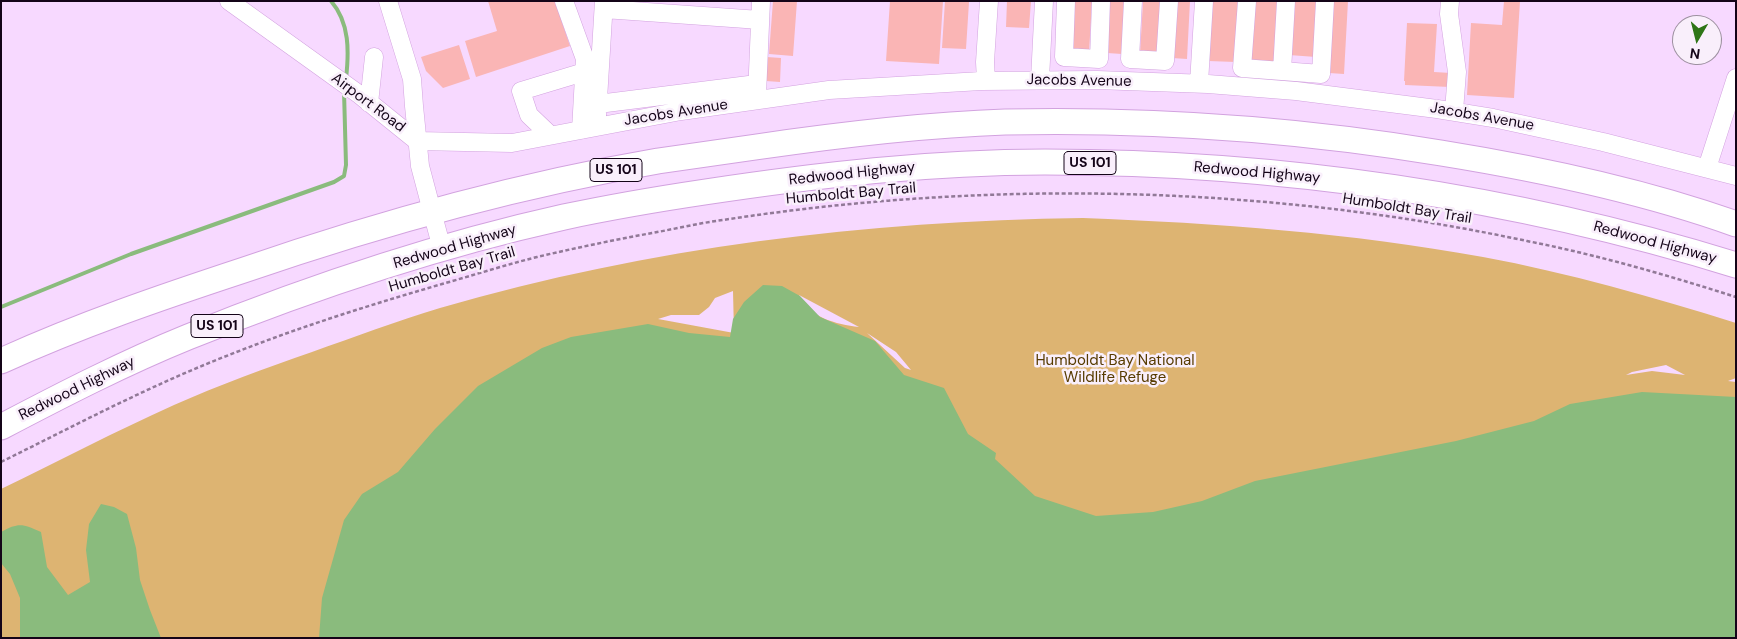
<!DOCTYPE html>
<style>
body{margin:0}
#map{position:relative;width:1737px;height:639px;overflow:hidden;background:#f7d9ff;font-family:"DM Sans",sans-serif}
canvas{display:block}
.frame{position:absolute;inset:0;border:2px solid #140418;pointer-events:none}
.north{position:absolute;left:1672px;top:15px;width:50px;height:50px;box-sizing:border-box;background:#f9effb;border:1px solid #9d91a0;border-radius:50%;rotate:188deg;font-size:14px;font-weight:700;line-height:20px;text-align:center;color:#140418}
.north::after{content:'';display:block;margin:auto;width:18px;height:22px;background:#2f7517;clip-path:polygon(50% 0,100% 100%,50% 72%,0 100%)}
</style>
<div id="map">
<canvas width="1737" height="639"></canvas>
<div class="frame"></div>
<div class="north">N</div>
</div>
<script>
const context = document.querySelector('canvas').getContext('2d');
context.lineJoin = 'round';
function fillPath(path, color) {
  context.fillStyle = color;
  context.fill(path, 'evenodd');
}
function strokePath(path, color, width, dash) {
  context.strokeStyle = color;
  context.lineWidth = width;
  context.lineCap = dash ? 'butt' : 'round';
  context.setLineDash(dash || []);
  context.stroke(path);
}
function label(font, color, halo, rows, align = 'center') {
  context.font = font + ' "DM Sans",sans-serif';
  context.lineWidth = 5;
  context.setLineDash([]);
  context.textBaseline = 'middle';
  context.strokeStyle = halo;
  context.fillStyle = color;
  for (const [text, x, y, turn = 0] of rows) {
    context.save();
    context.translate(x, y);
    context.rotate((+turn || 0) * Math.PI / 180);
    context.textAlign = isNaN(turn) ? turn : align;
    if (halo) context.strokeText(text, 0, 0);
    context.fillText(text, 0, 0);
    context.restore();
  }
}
const green = new Path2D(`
 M1083 218C1217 223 1351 233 1483 257 1569 273 1653 297 1736 323V378L1728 381 1736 382V638H1V489C59 461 116 431 174 405 219 385 266 368 312 352 354 337 397 321 440 308 650 247 865 221 1083 218ZM733 291 734 333 658 319 671 315H699L709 307 715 298ZM799 295 859 327C836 324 809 318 799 295ZM867 333 896 352 911 370 905 368ZM1666 365 1685 375 1652 371 1626 375 1632 372Z`);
const water = new Path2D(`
 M763 285 782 286 800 296 820 317 875 341 904 375 944 388 968 434 996 453 995 459 1035 496 1096 516 1153 512 1202 501 1255 481 1456 441 1534 421 1570 404 1642 392 1736 397V638H319L322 598 344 520 362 494 398 472 435 429 478 386 542 348 571 337 648 324 689 333 730 337 733 319 744 302Z
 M101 504 114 507 127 514 136 548 140 580 150 610 161 638H20V598L10 574 1 563V532C19 522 23 524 41 532L47 567 68 595 90 582 86 550 89 524Z`);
const stream = new Path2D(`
 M331 1C350 23 349 52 346 79
 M1 307 131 254 334 182 344 176 346 165 344 91`);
const building = new Path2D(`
 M488 1H555L570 46 476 77 465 41 497 31Z
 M773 1H797L793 56 769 54Z
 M890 1H943L939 64 886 61Z
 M945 1 969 2 966 49 942 48Z
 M1007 1H1031L1029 28 1006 27Z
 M1071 1H1092L1089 53 1068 52Z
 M1110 1H1125L1122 54 1107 53Z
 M1143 1H1163L1160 55 1140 54Z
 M1176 1H1190L1187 59 1172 58Z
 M1212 1H1239L1236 62 1208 61Z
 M1255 1H1280L1275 65 1251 63Z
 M1292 1H1320L1316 57 1289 55Z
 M1333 1H1348L1344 74 1329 73Z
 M1504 1H1520L1514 98 1467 95 1471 23 1502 25Z
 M1407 23 1437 24 1434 72 1451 73 1450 87 1405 85V81H1404Z
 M459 45 470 79 443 88 426 71 421 57Z
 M767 57 781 58 780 82 766 81Z`);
const path = new Path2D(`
 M1 462C76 425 151 385 229 355 299 327 370 305 442 284 474 275 505 265 537 257 575 248 614 240 652 233 675 229 699 223 723 220 989 179 1264 185 1527 241 1598 255 1667 275 1736 297`);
const minor = new Path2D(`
 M229 1 360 95 417 141
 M388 1 412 79 414 106 420 166 442 249
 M564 1 585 59 581 130
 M1066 1 1064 57 1099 59 1101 1
 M1133 1 1130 59 1165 61 1169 1
 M1247 1 1242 68 1282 71
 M1286 1 1282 71 1321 74 1325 1
 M1450 1 1449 14 1457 72 1454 111
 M604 9 760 20
 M1040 79 1044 1
 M986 81 985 62 989 1
 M1199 83 1204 1
 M757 95 761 1
 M369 103 374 57
 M598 104 757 84
 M597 116 604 1
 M550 135 529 115 521 91 584 72
 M417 141 512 143 681 111 829 90 981 81 1097 80 1208 84 1296 91 1437 109 1493 118 1603 142 1736 176
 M1707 168 1736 78`);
const highway = new Path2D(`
 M1 361C80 325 162 297 244 270 378 224 518 185 658 161 691 156 723 152 756 147 838 135 921 125 1005 122 1150 119 1297 129 1441 153 1540 169 1641 190 1736 224
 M1 427C62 395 124 363 188 337 307 289 438 245 564 217 611 207 658 199 705 192 818 175 931 162 1045 162 1278 162 1513 196 1736 265`);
const shields = [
 [1090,163,52],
 [616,170,52],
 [217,326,52]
];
const shieldNames = [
 ["US 101",1090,163],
 ["US 101",616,170],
 ["US 101",217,326]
];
const streetNames = [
 ["Jacobs Avenue",1079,81,1],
 ["Airport Road",368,103,37],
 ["Jacobs Avenue",676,113,-9],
 ["Jacobs Avenue",1482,117,10],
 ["Redwood Highway",1257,173,5],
 ["Redwood Highway",852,174,-6],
 ["Humboldt Bay Trail",851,194,-5],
 ["Humboldt Bay Trail",1407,209,9],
 ["Redwood Highway",1655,243,15],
 ["Redwood Highway",455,247,-16],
 ["Humboldt Bay Trail",452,270,-16],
 ["Redwood Highway",77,389,-26]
];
const parkNames = [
 ["Humboldt Bay National",1115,361],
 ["Wildlife Refuge",1115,378]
];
fillPath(green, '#ddb472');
fillPath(water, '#8abb7d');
strokePath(stream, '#8abb7d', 4);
fillPath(building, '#fab5b5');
strokePath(minor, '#d2a2df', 19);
strokePath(highway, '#d2a2df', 27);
strokePath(path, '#917997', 2.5, [4, 2.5]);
strokePath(minor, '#fff', 18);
strokePath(highway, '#fff', 25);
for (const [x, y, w] of shields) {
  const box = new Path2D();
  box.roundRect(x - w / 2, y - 11.5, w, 23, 4);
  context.fillStyle = '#f9effb';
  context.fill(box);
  strokePath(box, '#140418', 1);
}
label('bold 14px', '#140418', null, shieldNames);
label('15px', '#140418', '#f9effb', streetNames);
label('15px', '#573b00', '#f9effb', parkNames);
</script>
